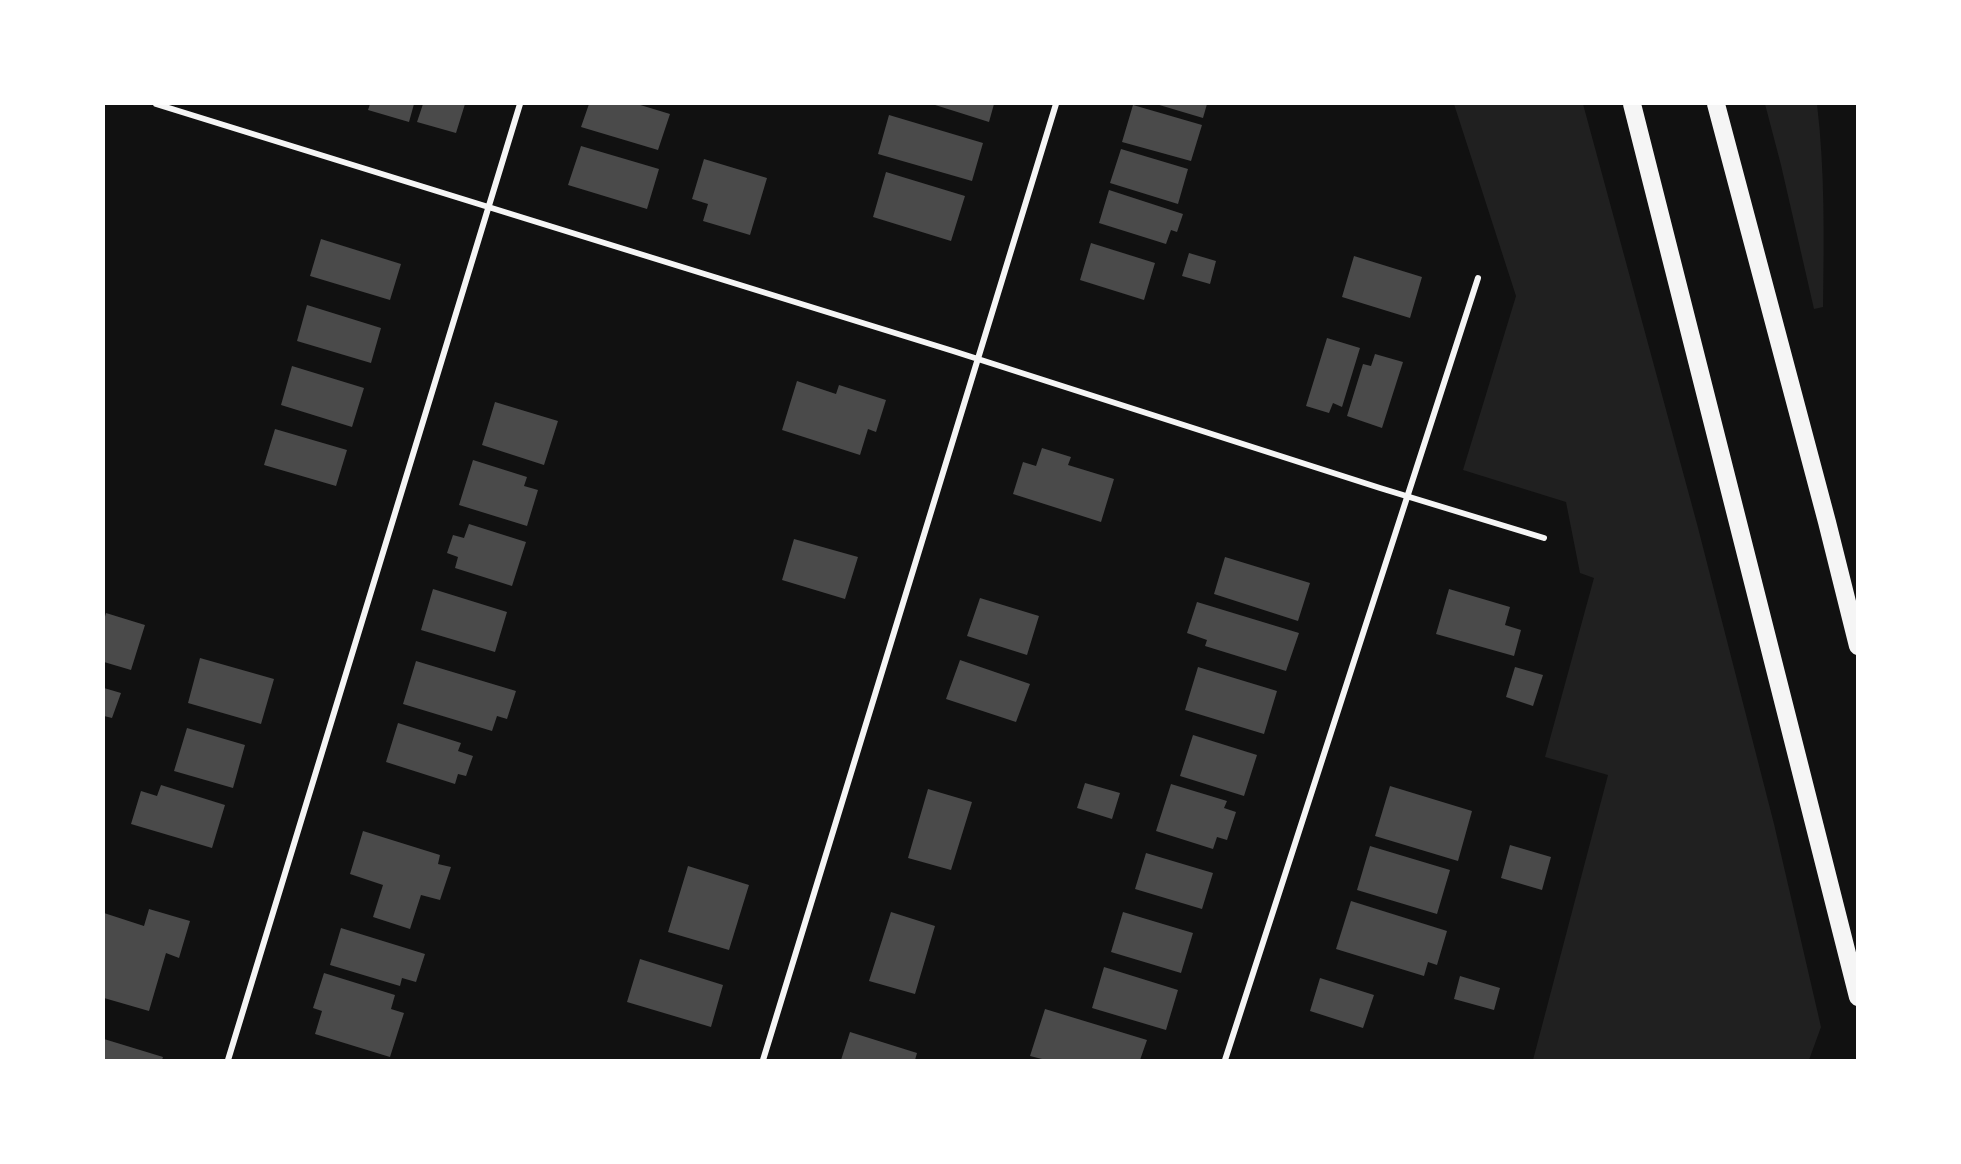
<!DOCTYPE html>
<style>
body{margin:0}
#map{position:relative;width:1961px;height:1164px;overflow:hidden;background:#111;font-family:Manrope,sans-serif}
canvas{display:block}
.frame{position:absolute;inset:0;border:105px solid #fff;pointer-events:none}
</style>
<div id="map">
<canvas width="1961" height="1164"></canvas>
<div class="frame"></div>
</div>
<script>
const context = document.querySelector('canvas').getContext('2d');
context.lineJoin = 'round';
function fillPath(path, color) {
  context.fillStyle = color;
  context.fill(path, 'evenodd');
}
function strokePath(path, color, width, dash) {
  context.strokeStyle = color;
  context.lineWidth = width;
  context.lineCap = dash ? 'butt' : 'round';
  context.setLineDash(dash || []);
  context.stroke(path);
}
const green = new Path2D(`
 M1454 104H1583L1697 524 1774 824 1821 1027 1809 1060H1533L1608 775 1545 757 1594 578 1580 573 1566 502 1463 470 1516 296Z
 M1765 104H1817C1825 171 1824 239 1823 307L1814 309 1781 165Z`);
const building = new Path2D(`
 M370 104H414L409 122 368 110Z
 M423 104H465L456 133 417 122Z
 M589 104H637L670 114 658 150 581 127Z
 M932 104H994L989 122Z
 M1156 104H1207L1203 118Z
 M1133 105 1202 125 1191 161 1122 142Z
 M889 115 983 143 972 181 878 154Z
 M581 146 659 169 647 209 568 185Z
 M1121 149 1188 169 1178 204 1110 183Z
 M704 159 767 178 750 235 703 221 708 204 692 199Z
 M886 172 965 196 951 241 873 217Z
 M1109 190 1183 214 1177 232 1171 230 1166 244 1099 223Z
 M321 239 401 264 390 300 310 276Z
 M1091 243 1155 263 1144 300 1080 280Z
 M1189 253 1216 261 1210 284 1182 276Z
 M1354 256 1422 277 1410 318 1342 297Z
 M307 305 381 328 371 363 297 341Z
 M1327 338 1360 348 1342 407 1333 403 1329 413 1306 406Z
 M1375 354 1403 362 1382 428 1347 416 1363 364 1371 366Z
 M292 366 364 388 352 427 281 405Z
 M797 381 836 394 839 385 886 400 876 432 868 429 860 455 782 430Z
 M495 402 558 421 544 465 482 445Z
 M275 429 347 450 336 486 264 465Z
 M1042 448 1071 457 1068 465 1114 479 1101 522 1013 494 1023 462 1036 466Z
 M473 460 527 477 524 486 538 490 527 526 459 505Z
 M469 524 526 542 512 586 455 568 458 557 447 553 453 535 464 538Z
 M794 539 858 557 845 599 782 580Z
 M1225 557 1310 583 1298 621 1214 594Z
 M433 589 507 612 495 652 421 630Z
 M1449 589 1510 607 1505 625 1521 630 1514 656 1436 634Z
 M980 598 1039 616 1027 655 967 636Z
 M1197 602 1299 633 1286 671 1205 646 1207 640 1187 633Z
 M106 613 145 625 131 670 104 662V620Z
 M200 658 274 679 261 724 188 703Z
 M960 660 1030 684 1016 722 946 699Z
 M416 661 516 691 507 719 497 716 492 731 403 704Z
 M1198 667 1277 691 1264 734 1185 710Z
 M1515 667 1543 675 1533 706 1506 697Z
 M104 688 121 693 112 718 104 716Z
 M398 723 461 743 458 751 473 756 466 776 458 774 455 784 386 762Z
 M187 728 245 745 233 788 174 771Z
 M1193 735 1257 755 1244 796 1180 776Z
 M1085 783 1120 793 1112 819 1077 808Z
 M1171 784 1227 801 1224 808 1236 812 1227 840 1217 837 1213 849 1156 831Z
 M161 785 225 805 212 848 131 824 141 791 157 796Z
 M1390 786 1472 811 1458 861 1375 836Z
 M928 789 972 802 951 870 908 858Z
 M363 831 440 855 438 864 451 867 440 900 421 895 410 929 373 917 383 885 350 874Z
 M1510 845 1551 857 1542 890 1501 878Z
 M1370 846 1450 870 1437 914 1357 890Z
 M1146 853 1213 873 1202 909 1135 889Z
 M688 866 749 885 729 950 668 932Z
 M1351 901 1447 931 1437 965 1428 962 1424 976 1336 949Z
 M149 909 190 921 179 958 166 953 149 1011 104 998V948L105 942H104V913L144 926Z
 M891 912 935 926 915 994 869 981Z
 M1123 912 1193 933 1181 973 1111 952Z
 M341 928 425 954 416 982 402 978 400 986 330 965Z
 M640 959 723 985 711 1027 627 1002Z
 M1104 967 1178 990 1166 1030 1092 1008Z
 M324 973 395 995 391 1009 404 1013 390 1057 315 1034 322 1011 313 1008Z
 M1460 976 1500 988 1494 1010 1454 999Z
 M1320 978 1374 995 1363 1028 1310 1011Z
 M1045 1009 1147 1040 1140 1060H1046L1030 1056Z
 M850 1032 917 1053 915 1060H841Z
 M104 1039 163 1057 162 1060H104Z`);
const minor = new Path2D(`
 M156 104 953 351 1380 488 1544 538
 M228 1060 520 104
 M763 1060 1056 104
 M1225 1060 1478 278`);
const motorway = new Path2D(`
 M1632 104 1858 997
 M1716 104 1827 522 1858 646`);
fillPath(green, '#202020');
fillPath(building, '#4a4a4a');
strokePath(minor, '#f5f5f5', 6);
strokePath(motorway, '#f5f5f5', 18);
</script>
